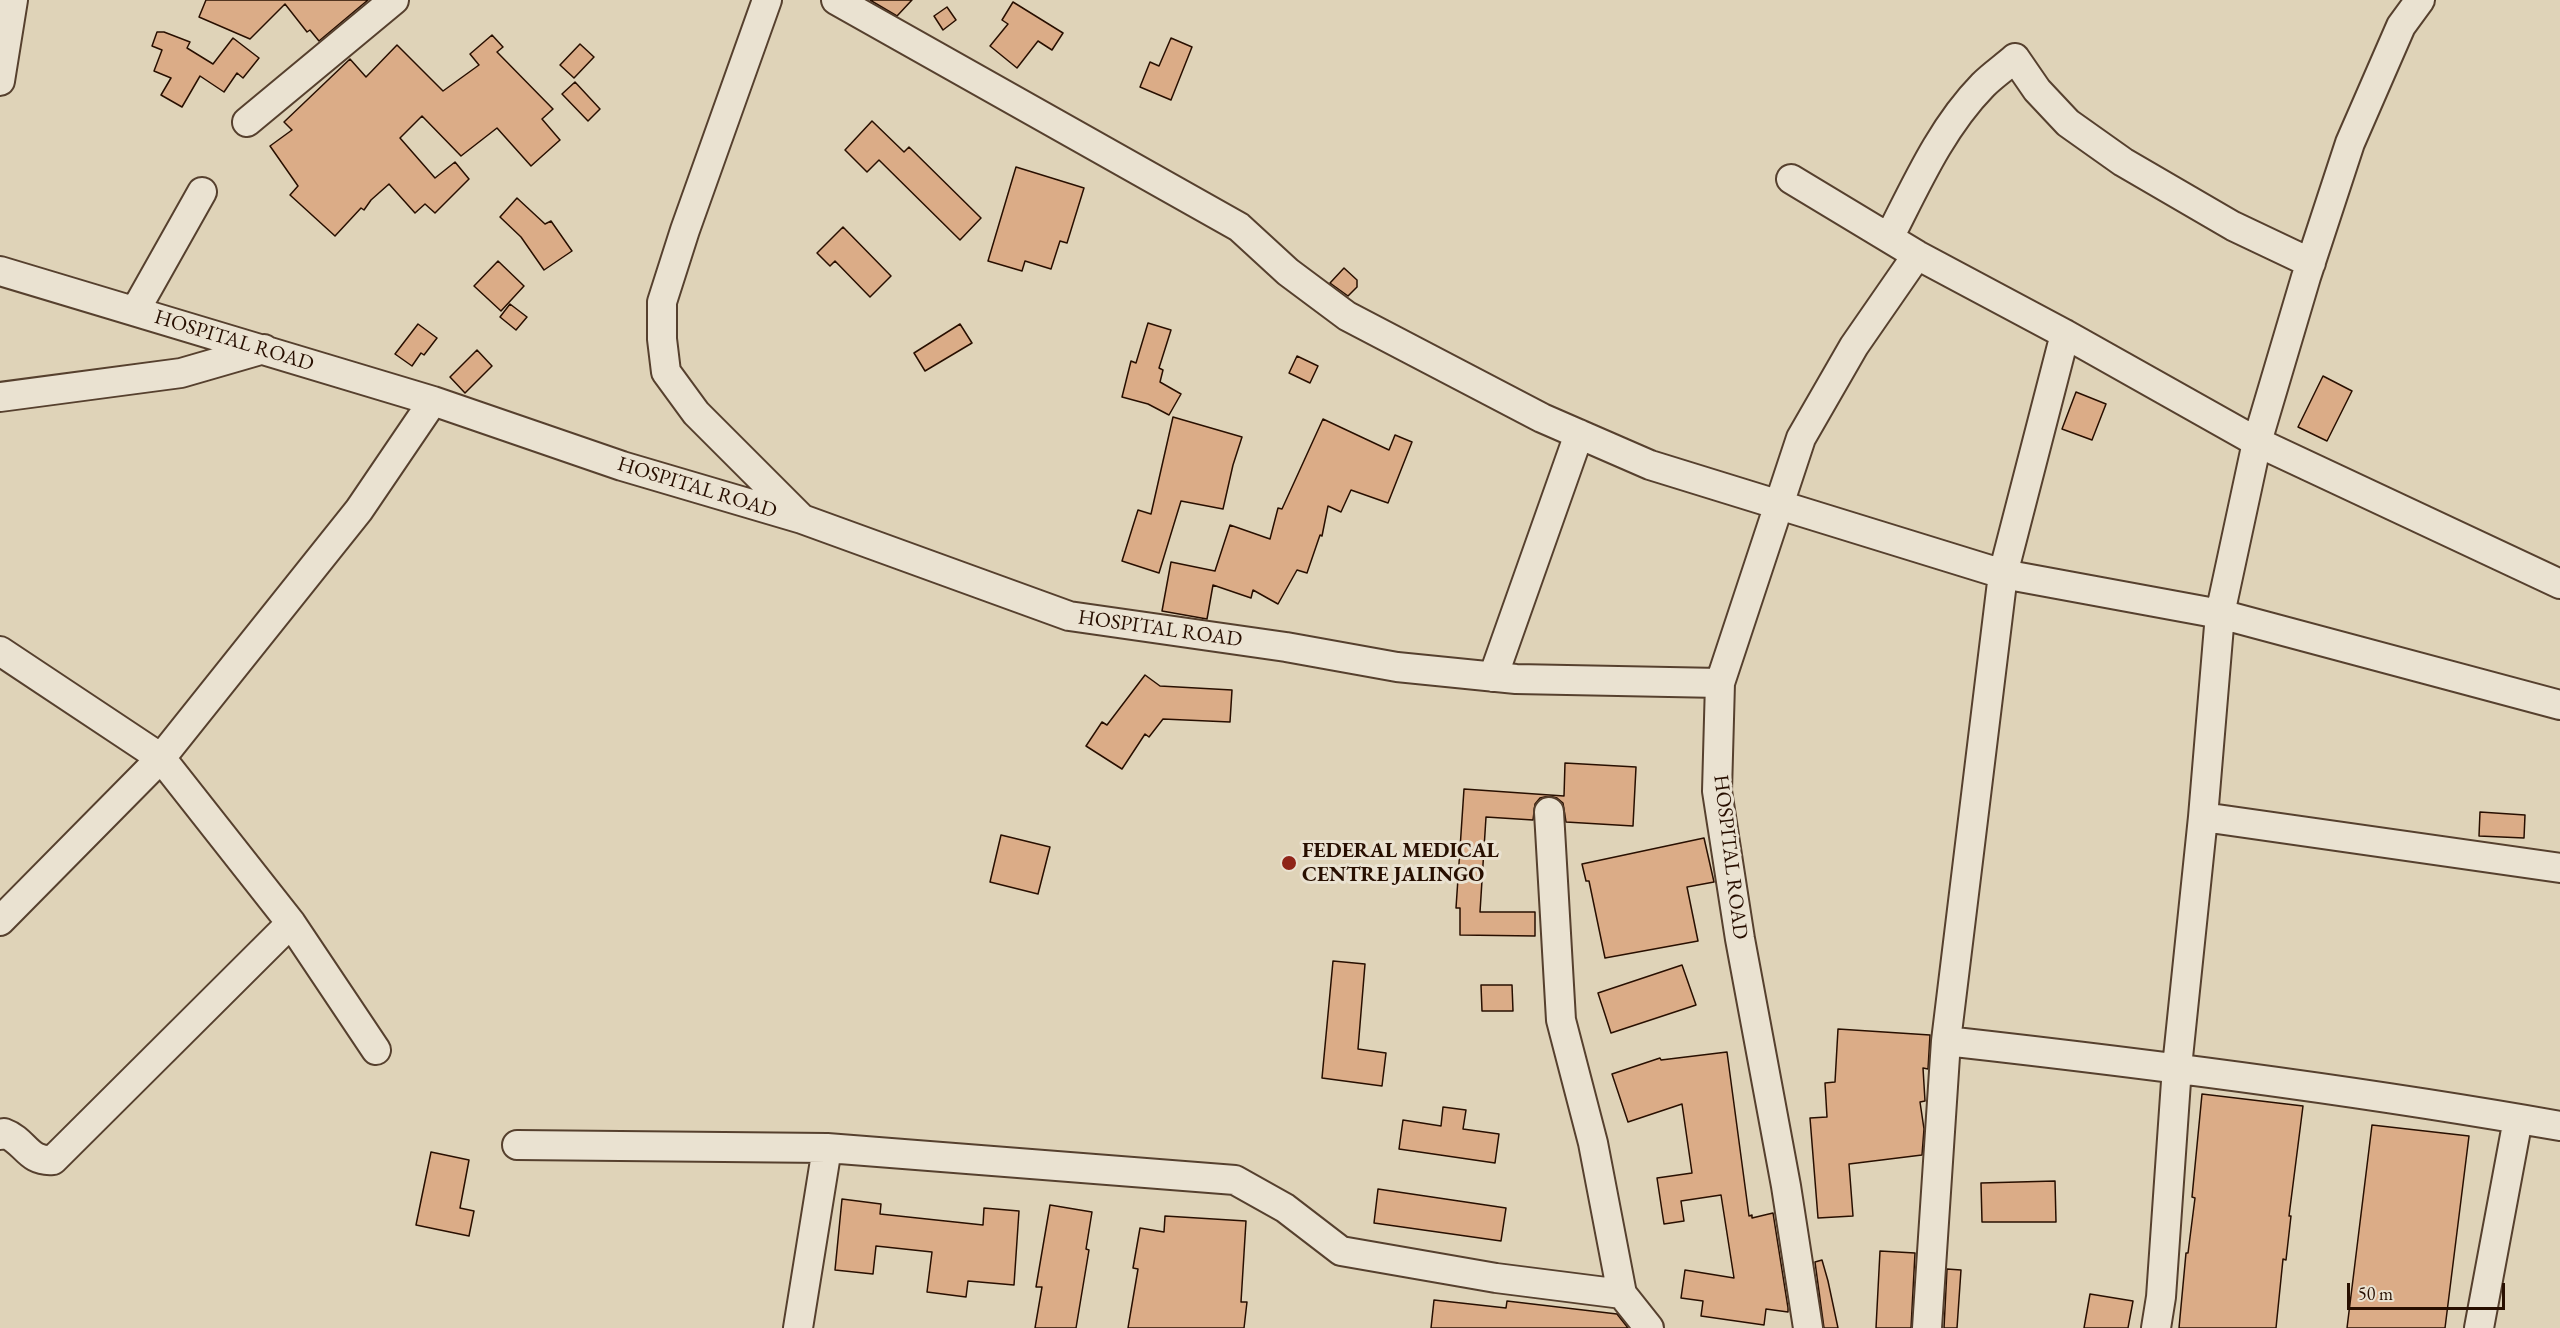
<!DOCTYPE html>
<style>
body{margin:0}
#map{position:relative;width:2560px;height:1328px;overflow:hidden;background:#dfd3b8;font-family:"EB Garamond",serif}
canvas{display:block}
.scale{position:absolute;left:2347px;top:1283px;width:158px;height:27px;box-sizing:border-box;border:3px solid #280f00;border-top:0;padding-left:8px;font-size:18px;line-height:21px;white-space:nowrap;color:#280f00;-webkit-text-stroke:4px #eae2d1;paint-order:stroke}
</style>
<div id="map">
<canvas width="2560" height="1328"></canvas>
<div class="scale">50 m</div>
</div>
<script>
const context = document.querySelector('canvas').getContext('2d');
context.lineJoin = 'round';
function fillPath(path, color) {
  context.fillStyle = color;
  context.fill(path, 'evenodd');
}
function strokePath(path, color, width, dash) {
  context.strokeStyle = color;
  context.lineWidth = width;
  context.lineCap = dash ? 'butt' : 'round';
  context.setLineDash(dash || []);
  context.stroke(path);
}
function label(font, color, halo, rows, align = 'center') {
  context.font = font + ' "EB Garamond",serif';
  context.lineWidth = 6;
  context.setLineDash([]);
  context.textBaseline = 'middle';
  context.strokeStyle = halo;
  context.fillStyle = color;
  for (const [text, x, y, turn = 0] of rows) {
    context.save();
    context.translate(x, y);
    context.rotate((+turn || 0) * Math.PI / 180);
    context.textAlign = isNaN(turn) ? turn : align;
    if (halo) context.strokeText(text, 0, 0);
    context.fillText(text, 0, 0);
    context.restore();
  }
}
const building = new Path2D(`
 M206 0H368L319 41 310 30 307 32 285 4 250 39 199 17Z
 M870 0H912L897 16Z
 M1013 2 1063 33 1052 50 1038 41 1017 68 990 46 1008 24 1002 20Z
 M947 7 956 20 943 30 934 16Z
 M157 32H164L190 42 187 48 213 64 233 38 259 58 243 78 237 73 224 92 200 76 182 107 161 95 171 78 154 71 162 50 152 46Z
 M492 35 503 47 497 52 553 109 542 119 560 140 531 166 497 128 461 156 422 116 400 138 435 178 455 162 469 179 435 213 425 204 415 213 389 184 371 200 364 210 361 208 335 236 290 195 298 186 270 146 292 130 284 122 350 59 366 77 397 45 443 91 479 65 470 54Z
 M1171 38 1192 47 1171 100 1140 87 1150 62 1159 66Z
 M580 44 594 57 574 78 560 65Z
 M575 82 600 109 588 121 562 94Z
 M872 121 904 152 909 147 981 218 960 240 879 160 867 172 845 150Z
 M1016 167 1084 188 1067 243 1060 241 1051 269 1025 261 1022 271 988 261Z
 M517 198 545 224 551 221 572 251 544 270 521 237 500 217Z
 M843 227 891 276 870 297 835 261 830 266 817 253Z
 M498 261 524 286 501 311 474 286Z
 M1344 268 1357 280V287L1348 296 1330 283Z
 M510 304 527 317 516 330 500 317Z
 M1148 323 1171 330 1159 368 1163 370 1160 382 1181 394 1169 415 1148 404 1122 397 1131 361 1136 363Z
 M418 324 437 338 424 355 421 353 412 366 395 354Z
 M960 324 972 343 925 371 914 353Z
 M477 350 492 366 465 393 450 377Z
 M1297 356 1318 366 1310 383 1289 373Z
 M2323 376 2352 391 2327 441 2298 427Z
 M2076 392 2106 404 2092 440 2062 429Z
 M1173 417 1242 437 1233 465 1223 509 1181 501 1159 573 1122 561 1138 510 1151 514Z
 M1323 419 1389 450 1395 435 1412 442 1388 503 1351 490 1341 512 1328 506 1322 536 1320 535 1307 573 1297 570 1278 604 1253 590 1251 598 1213 585 1207 619 1162 611 1171 562 1215 571 1230 525 1270 539 1278 508 1282 509Z
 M1145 675 1160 686 1232 690 1230 722 1163 719 1149 737 1145 734 1122 769 1086 746 1102 722 1107 725Z
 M1565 763 1636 767 1633 826 1566 822 1563 803 1557 798 1549 796 1540 798 1535 804 1533 820 1486 817 1480 912H1535V936L1460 935V908H1456L1464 789 1564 796Z
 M2480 812 2525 815 2524 838 2479 836Z
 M1001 835 1050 847 1038 894 990 882Z
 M1704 838 1714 882 1687 887 1698 941 1605 958 1589 881H1586L1582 864Z
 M1333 961 1365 964 1358 1049 1386 1053 1382 1086 1322 1078Z
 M1682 965 1696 1005 1611 1033 1598 993Z
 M1481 985H1512L1513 1011H1482Z
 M1838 1029 1930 1035 1928 1069 1923 1068 1925 1101 1920 1102 1924 1129 1922 1155 1849 1164 1853 1216 1818 1218 1810 1118 1827 1117 1825 1083 1835 1082Z
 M1727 1052 1749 1216 1752 1215V1218L1773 1213 1788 1308V1312L1766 1309 1764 1325 1701 1316 1703 1301 1681 1298 1685 1270 1734 1278 1721 1195 1681 1201 1684 1221 1664 1224 1657 1178 1692 1173 1682 1104 1628 1122 1612 1074 1660 1058 1661 1060Z
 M2202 1094 2303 1106 2289 1216H2291L2286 1260 2283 1259 2276 1328H2179L2186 1253H2188L2195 1198 2192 1197Z
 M1443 1107 1466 1110 1463 1129 1499 1134 1495 1163 1399 1149 1403 1120 1441 1126Z
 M2372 1125 2469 1136 2445 1328H2347Z
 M431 1152 469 1160 460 1208 474 1211 469 1236 416 1225Z
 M2055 1181 2056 1222H1982L1981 1183Z
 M1378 1189 1506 1208 1501 1241 1374 1223Z
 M842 1199 881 1204 880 1214 983 1225 984 1208 1019 1211 1014 1285 968 1281 966 1297 927 1292 932 1252 876 1246 873 1274 835 1270Z
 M1050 1205 1092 1212 1086 1249 1089 1250 1076 1328H1035L1042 1287H1036Z
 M1165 1216 1246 1221 1241 1302H1247L1244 1328H1128L1138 1269 1133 1268 1140 1228 1164 1232Z
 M1880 1251 1915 1253 1911 1328H1876Z
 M1822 1260 1828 1281 1838 1328H1824L1815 1262Z
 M1947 1269 1961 1270 1957 1328H1944Z
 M2090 1294 2133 1301 2128 1328H2084Z
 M1434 1300 1506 1308 1507 1301 1617 1314 1628 1328H1431Z`);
const minor = new Path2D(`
 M767 0 685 230 662 302V339L666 372 696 413 801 518
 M836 0 1239 227 1288 272 1347 316 1542 418 1650 465 2003 574 2220 614 2560 705
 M0 81 13 0
 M247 122 394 0
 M1791 179 1917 255 2065 334 2257 442 2560 584
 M1889 238C1916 185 1941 128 1983 85 1993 75 2005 67 2015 58L2037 90 2068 123 2123 162 2233 226 2311 263
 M0 271 433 401 622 466 802 519 1069 616 1286 647 1397 667 1516 679 1720 683 1717 791 1740 939 1786 1186 1808 1328
 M135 311 202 192
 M0 397 181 373 264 349
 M0 651 161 758 291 923 376 1050
 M1493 677 1579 434
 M1720 683 1801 438 1854 346 1917 255
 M1549 812 1561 1020 1593 1143 1622 1294 1649 1328
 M2203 817 2560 868
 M0 921 161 758 359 510 433 401
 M1946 1041C2152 1064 2356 1090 2560 1126
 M0 1135 4 1133C26 1141 27 1162 53 1160L291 923
 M517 1145 827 1148 1235 1180 1285 1208 1341 1251 1496 1278 1622 1294
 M798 1328 827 1148
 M1927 1328 1946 1041 2003 574 2065 334
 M2156 1328 2161 1297 2177 1067 2203 817 2220 614 2257 442 2306 277 2350 143 2401 26 2420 0
 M2479 1328 2518 1119`);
const markers = [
 [1289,863,8,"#8f2418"]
];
const streetNames = [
 ["HOSPITAL ROAD",234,341,17],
 ["HOSPITAL ROAD",697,488,17],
 ["HOSPITAL ROAD",1160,629,8],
 ["HOSPITAL ROAD",1730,857,83]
];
const poiNames = [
 ["FEDERAL MEDICAL",1302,851],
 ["CENTRE JALINGO",1302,875]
];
fillPath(building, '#dbac87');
strokePath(building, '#280f00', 1.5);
strokePath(minor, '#56402e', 32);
strokePath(minor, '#eae2d1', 28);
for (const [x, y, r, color] of markers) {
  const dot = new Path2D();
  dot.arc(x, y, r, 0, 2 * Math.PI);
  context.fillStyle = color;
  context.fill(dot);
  strokePath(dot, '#eae2d1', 2);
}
label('21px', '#280f00', '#eae2d1', streetNames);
label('bold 21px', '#280f00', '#eae2d1', poiNames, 'left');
</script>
